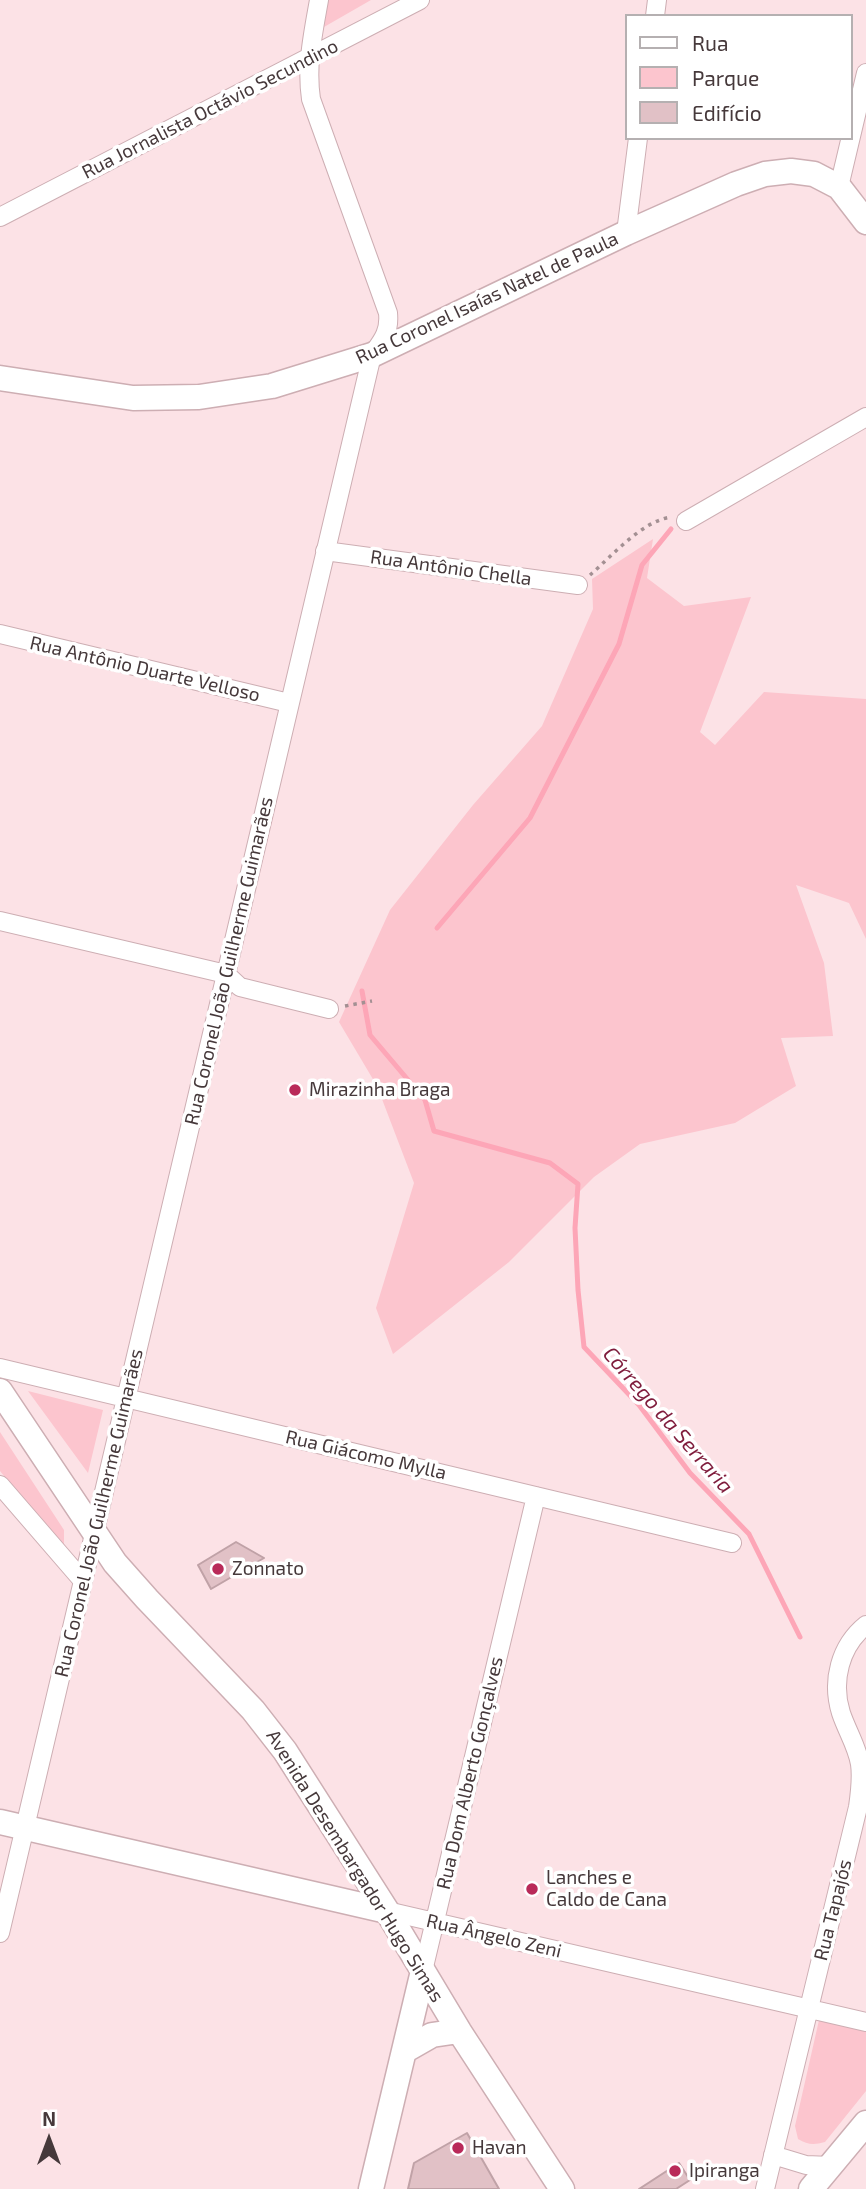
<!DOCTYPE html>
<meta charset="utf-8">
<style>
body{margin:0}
#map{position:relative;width:866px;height:2189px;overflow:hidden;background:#fce2e6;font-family:"Exo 2",sans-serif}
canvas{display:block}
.legend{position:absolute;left:625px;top:14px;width:228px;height:126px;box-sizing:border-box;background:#fff;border:2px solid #b5b0b1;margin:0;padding:9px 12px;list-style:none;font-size:21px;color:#46393b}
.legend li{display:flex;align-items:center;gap:14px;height:35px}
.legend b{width:35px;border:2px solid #b5b0b1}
.north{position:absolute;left:14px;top:2105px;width:70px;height:70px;-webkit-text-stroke:5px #fff;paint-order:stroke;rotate:0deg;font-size:19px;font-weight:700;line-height:28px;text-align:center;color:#46393b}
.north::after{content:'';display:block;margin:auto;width:24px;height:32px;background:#46393b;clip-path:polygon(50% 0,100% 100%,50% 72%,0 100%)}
</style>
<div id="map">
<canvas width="866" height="2189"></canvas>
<ul class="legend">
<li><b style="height:9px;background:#fff"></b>Rua</li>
<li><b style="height:19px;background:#fcc5ce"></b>Parque</li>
<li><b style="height:19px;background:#e1c1c6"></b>Edifício</li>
</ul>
<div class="north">N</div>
</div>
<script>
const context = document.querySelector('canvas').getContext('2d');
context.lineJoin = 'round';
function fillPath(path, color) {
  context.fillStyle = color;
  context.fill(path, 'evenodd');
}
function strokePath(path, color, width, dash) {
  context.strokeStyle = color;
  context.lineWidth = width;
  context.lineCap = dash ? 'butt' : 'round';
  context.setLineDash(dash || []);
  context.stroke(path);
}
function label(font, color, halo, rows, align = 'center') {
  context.font = font + ' "Exo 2",sans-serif';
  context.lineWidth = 7;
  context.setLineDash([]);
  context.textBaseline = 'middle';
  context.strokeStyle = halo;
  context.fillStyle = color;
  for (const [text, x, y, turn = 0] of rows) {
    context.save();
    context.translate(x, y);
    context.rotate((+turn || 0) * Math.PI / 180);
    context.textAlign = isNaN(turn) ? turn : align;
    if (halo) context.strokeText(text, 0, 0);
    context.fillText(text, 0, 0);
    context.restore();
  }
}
const green = new Path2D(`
 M328 0H371L324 27Z
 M653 539 647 578 684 606 751 597 700 732 715 745 764 692 866 699V939L849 903 796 885 824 963 833 1036 781 1038 796 1086 735 1123 640 1144 594 1177 509 1262 393 1354 376 1308 414 1183 377 1086 339 1022 390 910 473 805 542 726 593 609 592 579Z
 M28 1391 103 1410 88 1473Z
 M0 1432 64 1530V1549L0 1471Z
 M819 2020 866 2031V2091L825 2142C814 2145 808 2145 798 2139L795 2126Z`);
const stream = new Path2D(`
 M437 928 530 818 619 644 642 565 671 529
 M362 991 370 1035 425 1100 434 1131 550 1163 578 1184 575 1228 578 1290 584 1347 639 1405 690 1473 749 1534 800 1637`);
const building = new Path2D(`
 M236 1542 264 1558 211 1589 198 1565Z
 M467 2133 499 2189H408L414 2163Z
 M679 2163 690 2180 676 2189H639Z`);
const path = new Path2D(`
 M590 575C612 556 642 521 671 517
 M345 1006 372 1001`);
const street = new Path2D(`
 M655 16 657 0
 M839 187 866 73
 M0 217 420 0
 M626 233 638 138
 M686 521 866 417
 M325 551 578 585
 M0 634 289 703
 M0 921 226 974 240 987 329 1009
 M0 1368 732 1543
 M0 1485 83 1581
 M387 1911 866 2022
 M0 1933 372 355C382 341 390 332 388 313L311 99C306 65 313 34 319 0
 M423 1971 536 1496
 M773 2155 806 2165 831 2166
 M765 2189 858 1807C860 1793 862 1778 860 1764 857 1746 847 1731 841 1713 831 1681 840 1646 866 1625`);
const secondary = new Path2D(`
 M0 378 133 398 199 397 272 386 372 355 626 233 736 184 765 174 791 171 814 174 839 187 866 222
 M0 1391 115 1563 147 1599 253 1710 285 1751 387 1911 459 2031 562 2189
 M0 1822 387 1911
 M404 2051 432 2035 459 2031
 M371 2189 423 1971
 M811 2189 866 2123`);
const markers = [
 [295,1090,7,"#b92a59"],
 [218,1569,7,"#b92a59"],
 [532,1889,7,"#b92a59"],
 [458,2148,7,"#b92a59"],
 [675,2171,7,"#b92a59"]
];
const streetNames = [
 ["Rua Jornalista Octávio Secundino",210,109,-27],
 ["Rua Coronel Isaías Natel de Paula",487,298,-25],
 ["Rua Antônio Chella",451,568,8],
 ["Rua Antônio Duarte Velloso",145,669,13],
 ["Rua Coronel João Guilherme Guimarães",229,961,-77],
 ["Rua Giácomo Mylla",366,1455,13],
 ["Rua Coronel João Guilherme Guimarães",99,1513,-77],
 ["Rua Dom Alberto Gonçalves",470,1773,-77],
 ["Avenida Desembargador Hugo Simas",355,1866,58],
 ["Rua Tapajós",833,1910,-76],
 ["Rua Ângelo Zeni",494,1936,13]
];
const poiNames = [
 ["Mirazinha Braga",309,1090],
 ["Zonnato",232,1569],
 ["Lanches e",546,1878],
 ["Caldo de Cana",546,1900],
 ["Havan",472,2148],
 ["Ipiranga",689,2171]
];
const waterNames = [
 ["Córrego da Serraria",668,1420,49]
];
fillPath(green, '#fcc5ce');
strokePath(stream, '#fda6b7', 5);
fillPath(building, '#e1c1c6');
strokePath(building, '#c0a2a7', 2);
strokePath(street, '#cdaeb3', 20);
strokePath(secondary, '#cdaeb3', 27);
strokePath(path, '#a39093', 3.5, [3.5, 5]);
strokePath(street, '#fff', 18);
strokePath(secondary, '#fff', 24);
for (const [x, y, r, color] of markers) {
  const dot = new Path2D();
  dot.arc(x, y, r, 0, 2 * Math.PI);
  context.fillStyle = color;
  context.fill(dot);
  strokePath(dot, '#fff', 2.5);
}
label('19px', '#46393b', '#fff', streetNames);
label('19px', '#46393b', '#fff', poiNames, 'left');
label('italic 21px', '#7f1c3c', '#fff', waterNames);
</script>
